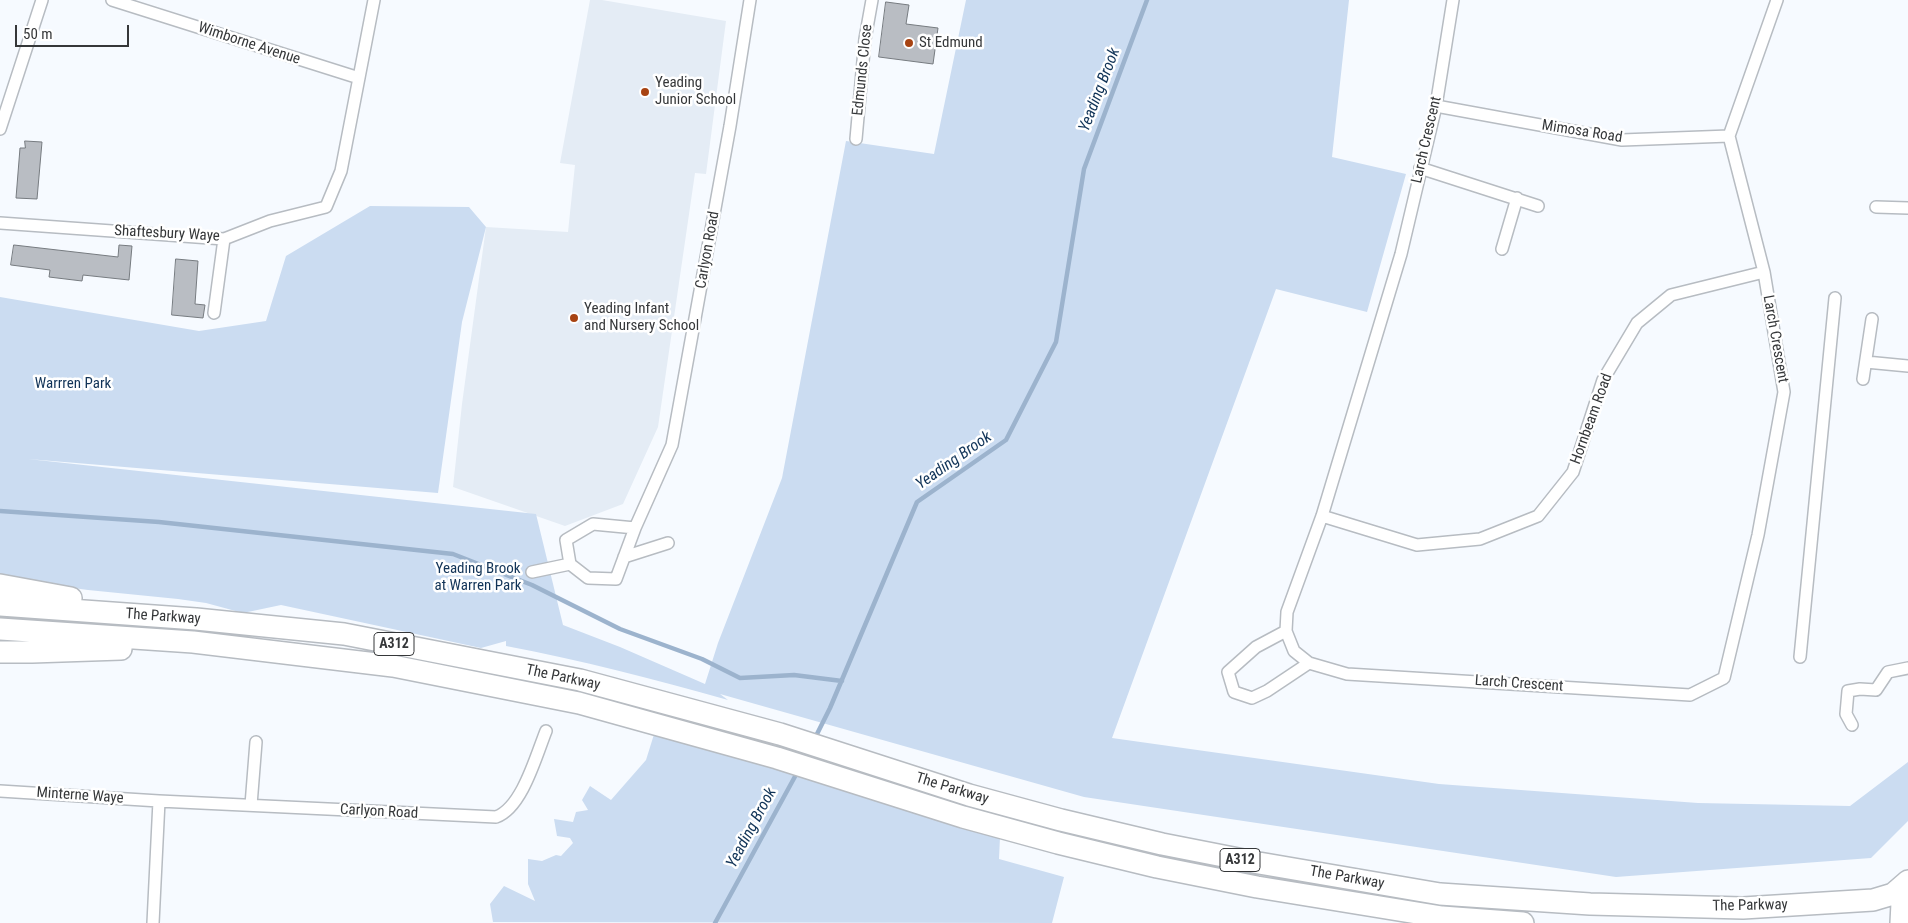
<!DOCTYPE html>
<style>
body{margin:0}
#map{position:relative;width:1908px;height:923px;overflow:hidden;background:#f6faff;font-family:"Roboto Condensed",sans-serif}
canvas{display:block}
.scale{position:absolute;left:15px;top:25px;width:114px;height:22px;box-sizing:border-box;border:2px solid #353739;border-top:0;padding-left:6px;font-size:15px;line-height:18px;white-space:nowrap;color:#353739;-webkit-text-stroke:4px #fff;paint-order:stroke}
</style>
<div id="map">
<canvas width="1908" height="923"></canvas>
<div class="scale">50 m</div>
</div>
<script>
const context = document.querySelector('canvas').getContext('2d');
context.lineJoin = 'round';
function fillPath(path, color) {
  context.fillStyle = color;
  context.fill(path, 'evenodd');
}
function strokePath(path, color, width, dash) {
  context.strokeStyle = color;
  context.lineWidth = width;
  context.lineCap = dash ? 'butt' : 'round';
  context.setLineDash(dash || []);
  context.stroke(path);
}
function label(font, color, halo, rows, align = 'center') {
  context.font = font + ' "Roboto Condensed",sans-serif';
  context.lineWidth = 5;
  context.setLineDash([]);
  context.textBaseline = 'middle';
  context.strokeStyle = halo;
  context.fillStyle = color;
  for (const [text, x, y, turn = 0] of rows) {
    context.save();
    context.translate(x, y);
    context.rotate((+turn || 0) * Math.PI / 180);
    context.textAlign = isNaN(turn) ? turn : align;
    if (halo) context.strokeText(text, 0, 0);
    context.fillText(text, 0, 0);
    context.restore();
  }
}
const built = new Path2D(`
 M590 0H602L726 21 706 174 695 173 658 427 623 504 565 526 453 487 462 404 486 227 568 232 575 165 560 163Z`);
const green = new Path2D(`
 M966 0H1349L1332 157 1406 174 1367 312 1276 289 1112 738 1439 784 1698 803 1850 806 1908 762V821L1871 858 1616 877 1084 797 720 694 728 700C654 679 581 660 506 646V641L481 648 281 605 243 613 206 603 178 599 88 590 0 578V297L199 331 266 321 286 256 370 206 469 207 486 227 462 322 438 493 28 459 536 514 563 625 620 647 705 684 718 643 782 478 846 141 934 154Z
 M656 728 1000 837 999 859 1064 877 1052 923 493 922 490 904 504 886 535 901 528 884V859L542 861 556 855 561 856 573 843 570 838 557 836 554 819 573 822 576 812 588 810 582 800 590 786 611 800 646 760Z`);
const stream = new Path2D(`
 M0 511 159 522 453 554 532 585 620 629 702 659 740 678 794 675 842 681
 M814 740 830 708 917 502 1006 440 1056 342 1084 169 1147 0
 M715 923 798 771`);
const building = new Path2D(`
 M886 2 909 5 906 24 938 28 933 64 879 57Z
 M25 141 42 142 37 199 16 198 20 148H25Z
 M14 245 118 257 119 245 132 246 129 280 83 275 82 281 49 277 50 270 11 265Z
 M176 259 198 261 195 304 205 305 203 318 172 315Z`);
const street = new Path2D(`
 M112 0 359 78
 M1453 0 1436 106 1401 254 1322 516 1287 612 1286 631 1294 651 1309 663 1347 674 1690 695 1724 678 1758 535 1784 392 1764 272 1729 136 1777 0
 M1436 106 1622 140 1729 136
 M0 129 42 0
 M856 139 865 39 872 0
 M1420 168 1538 206
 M1876 207 1908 208
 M0 223 224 239 270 221 326 207 341 171 374 0
 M1502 249 1517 198
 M214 313 224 239
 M1866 362 1908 366
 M1863 379 1872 319
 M1322 516 1417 545 1480 539 1538 516 1573 472 1603 380 1637 323 1671 295 1764 272
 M635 528 593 524 566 540 570 564 588 578 616 579 635 528 672 445 730 126 750 0
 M624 557 668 543
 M532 572 570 564
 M1286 631 1256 647 1228 672 1234 692 1252 698 1267 691 1309 663
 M1800 657 1835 298
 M1852 725 1846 714 1848 691 1860 689 1876 690 1888 672 1908 668
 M0 791 159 801 496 817C522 808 536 756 546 731
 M251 805 256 742
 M153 923 159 801`);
const highway = new Path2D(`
 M0 585 71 598
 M0 605 196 619 344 634 580 680 780 734 969 795 1061 820 1162 844 1259 863 1440 894 1590 904 1743 908 1873 900 1893 894 1908 881
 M0 629 193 642 393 666 579 703 777 758 963 817 1058 843 1157 867 1257 887 1442 917 1523 923
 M0 652H32L121 649
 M1901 923 1902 903 1908 892`);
const markers = [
 [909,43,5,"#a74312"],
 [645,92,5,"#a74312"],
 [574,318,5,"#a74312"]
];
const shields = [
 [394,644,40],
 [1240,860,40]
];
const shieldNames = [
 ["A312",394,644],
 ["A312",1240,860]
];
const poiNames = [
 ["St Edmund",919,43],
 ["Yeading",655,83],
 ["Junior School",655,100],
 ["Yeading Infant",584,309],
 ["and Nursery School",584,326]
];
const streetNames = [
 ["Wimborne Avenue",249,44,18],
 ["Edmunds Close",863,70,-84],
 ["Mimosa Road",1582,132,9],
 ["Larch Crescent",1427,140,-77],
 ["Shaftesbury Waye",167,234,3],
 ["Carlyon Road",708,250,-80],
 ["Larch Crescent",1775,339,80],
 ["Hornbeam Road",1592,419,-70],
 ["The Parkway",163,617,4],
 ["The Parkway",563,678,12],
 ["Larch Crescent",1519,684,4],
 ["The Parkway",952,789,17],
 ["Minterne Waye",80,796,4],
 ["Carlyon Road",379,812,3],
 ["The Parkway",1347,878,10],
 ["The Parkway",1750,906,-1]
];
const parkNames = [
 ["Warrren Park",73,384],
 ["Yeading Brook",478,569],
 ["at Warren Park",478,586]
];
const waterNames = [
 ["Yeading Brook",1100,90,-69],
 ["Yeading Brook",954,461,-35],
 ["Yeading Brook",752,828,-62]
];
fillPath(built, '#e4ecf5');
fillPath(green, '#cbdcf1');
strokePath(stream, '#9cb3cd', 4.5);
fillPath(building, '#b9bdc3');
strokePath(building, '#767b80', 1);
strokePath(street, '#b7bcc2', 14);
strokePath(highway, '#b7bcc2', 24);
strokePath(street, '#fff', 11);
strokePath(highway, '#fff', 21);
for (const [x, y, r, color] of markers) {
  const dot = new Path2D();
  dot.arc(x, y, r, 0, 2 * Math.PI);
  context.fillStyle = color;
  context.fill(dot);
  strokePath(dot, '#fff', 2);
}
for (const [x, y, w] of shields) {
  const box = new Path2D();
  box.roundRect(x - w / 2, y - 11.5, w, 23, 4);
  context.fillStyle = '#fff';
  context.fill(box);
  strokePath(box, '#353739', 1);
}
label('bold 14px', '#353739', null, shieldNames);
label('15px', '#353739', '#fff', poiNames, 'left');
label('15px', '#353739', '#fff', streetNames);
label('15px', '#113357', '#fff', parkNames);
label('italic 16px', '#103357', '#fff', waterNames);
</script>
